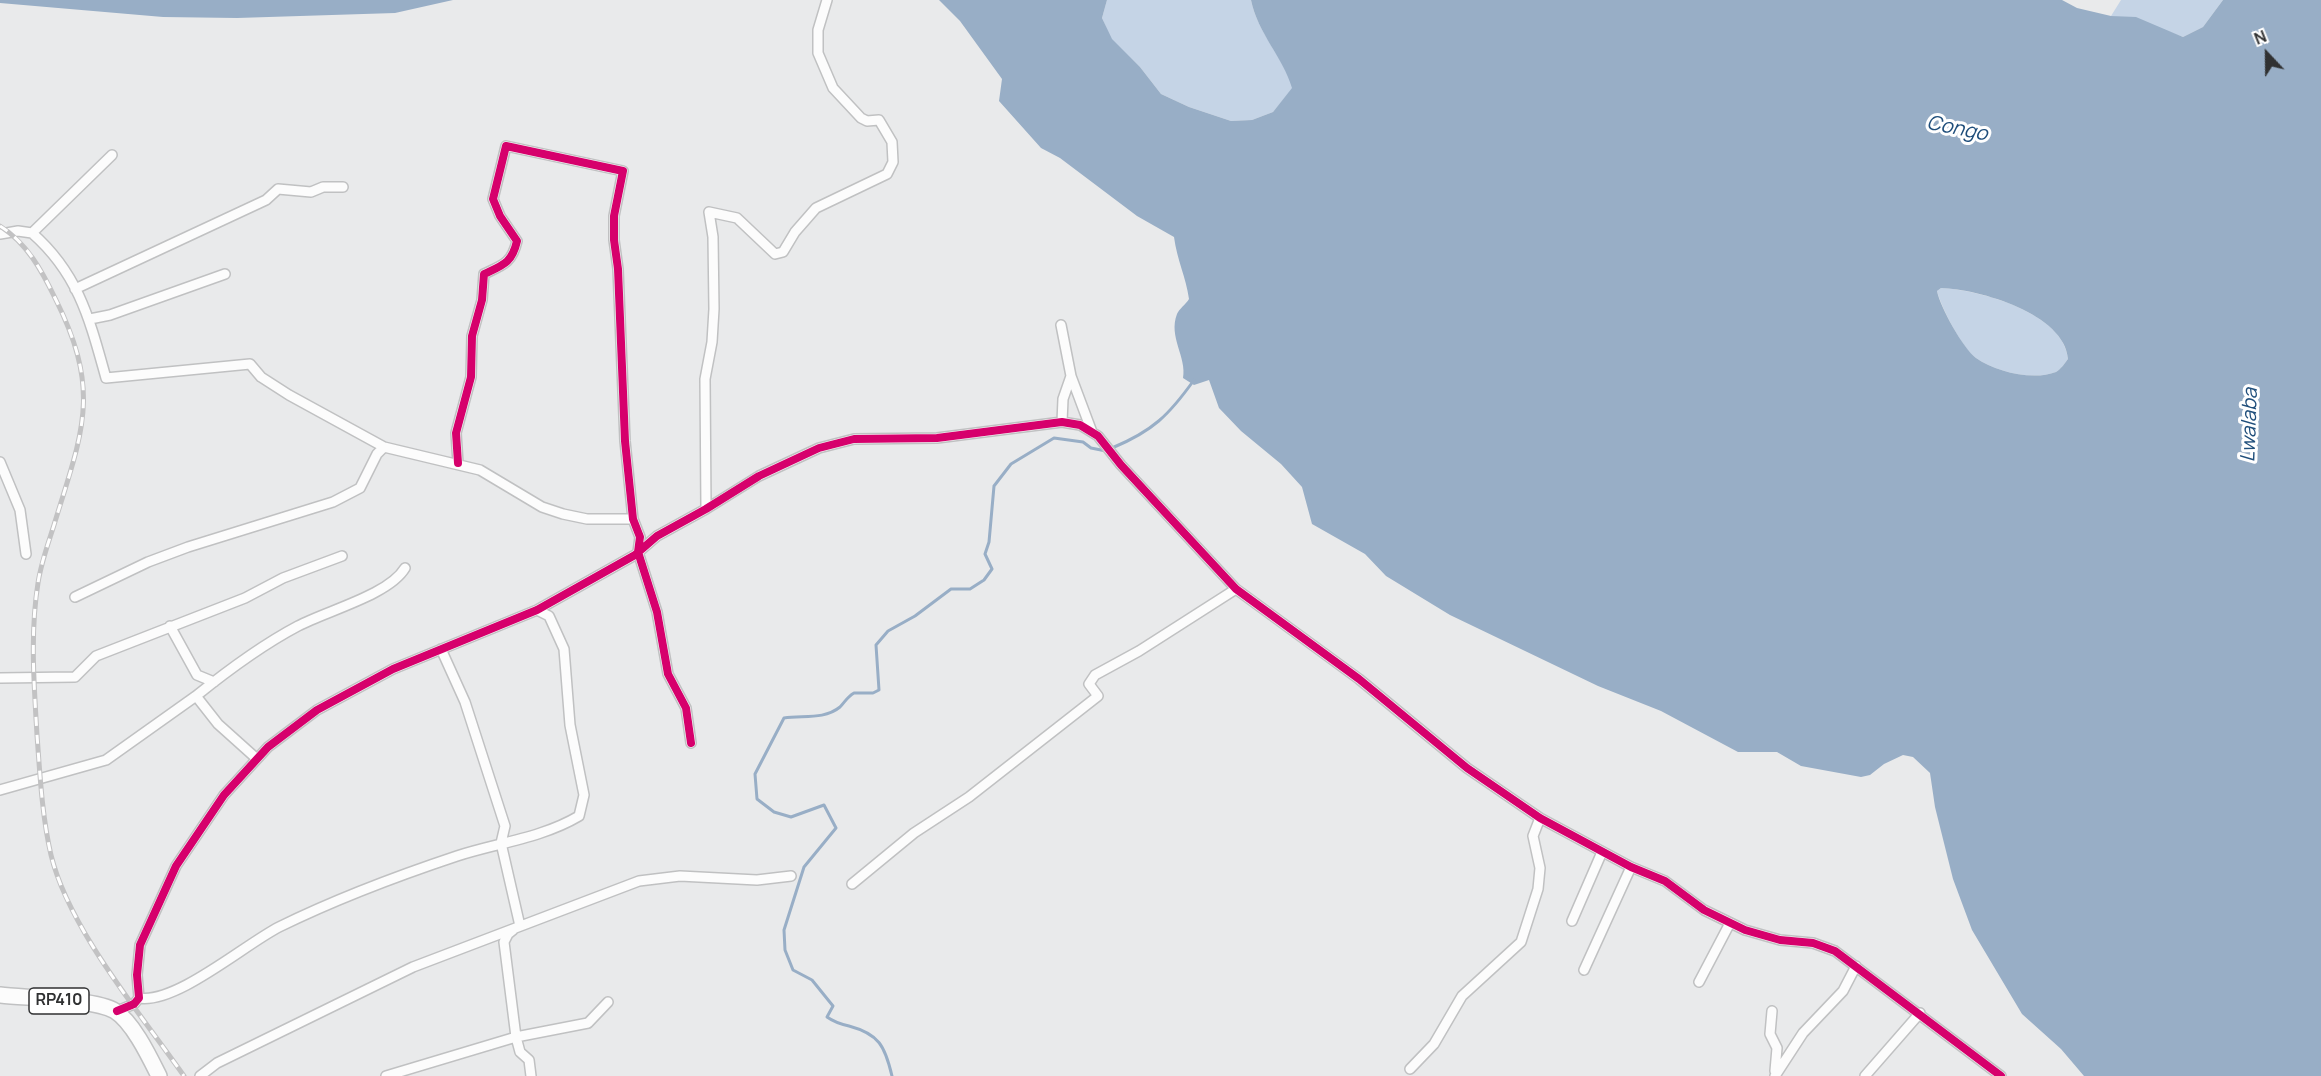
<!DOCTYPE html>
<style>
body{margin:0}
#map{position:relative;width:2321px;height:1076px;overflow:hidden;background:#e9eaeb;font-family:Manrope,sans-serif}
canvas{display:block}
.north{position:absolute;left:2237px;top:24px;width:60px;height:60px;-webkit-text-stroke:4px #fff;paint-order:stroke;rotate:338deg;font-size:16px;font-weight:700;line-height:24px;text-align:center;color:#303132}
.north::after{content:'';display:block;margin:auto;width:21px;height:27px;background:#303132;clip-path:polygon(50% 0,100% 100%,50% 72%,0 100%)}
</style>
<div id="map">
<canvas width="2321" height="1076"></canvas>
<div class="north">N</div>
</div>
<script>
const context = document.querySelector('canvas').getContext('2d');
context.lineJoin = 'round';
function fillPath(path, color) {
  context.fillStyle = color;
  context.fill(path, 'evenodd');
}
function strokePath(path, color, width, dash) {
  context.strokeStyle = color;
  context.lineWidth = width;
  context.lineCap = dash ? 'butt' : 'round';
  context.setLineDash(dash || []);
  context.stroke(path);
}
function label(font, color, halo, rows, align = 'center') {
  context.font = font + ' Manrope,sans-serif';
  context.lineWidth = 6;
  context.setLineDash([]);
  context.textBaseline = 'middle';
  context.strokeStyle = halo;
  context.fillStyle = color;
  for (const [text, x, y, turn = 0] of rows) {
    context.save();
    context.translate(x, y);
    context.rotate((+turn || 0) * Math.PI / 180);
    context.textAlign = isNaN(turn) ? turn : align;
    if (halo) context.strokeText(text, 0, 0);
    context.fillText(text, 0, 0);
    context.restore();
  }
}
const green = new Path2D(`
 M1107 0H1251C1258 34 1283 56 1293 88L1273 112 1252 120 1231 121 1189 107 1161 94 1140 67 1111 39 1102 18Z
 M2121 0H2223L2203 27 2183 37 2151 25 2111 16Z
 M1941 288C1980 290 2064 313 2068 359 2065 363 2061 369 2056 372 2033 381 1996 372 1976 358 1962 348 1941 307 1937 291Z`);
const water = new Path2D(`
 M0 0H453L395 13 237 18 163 17 0 3Z
 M939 0H1107L1102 18 1112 39 1140 67 1161 94 1189 107 1231 121 1252 120 1273 112 1292 88C1283 57 1258 34 1251 0H2062L2077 8 2111 16 2136 17 2183 37 2203 27 2223 0H2321V1076H2084L2061 1049 2022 1014 1972 930 1953 879 1935 807 1930 773 1913 757 1903 755 1884 764 1870 775 1861 777 1801 766 1777 752H1738L1661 711 1598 686 1450 615 1386 576 1365 554 1312 524 1302 487 1281 464 1241 431 1219 408 1209 380 1194 385 1183 378C1187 357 1168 337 1177 314 1179 309 1186 304 1189 299 1186 277 1177 260 1174 237L1137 216 1060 158 1041 148 999 101 1002 79 960 21ZM1941 288C1979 289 2065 314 2068 359 2065 363 2061 369 2056 372 2033 381 1996 372 1976 358 1963 348 1940 307 1937 291Z`);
const stream = new Path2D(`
 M1112 448C1153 431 1169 415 1194 380
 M892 1076C885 1046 879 1034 849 1026 840 1024 834 1022 827 1017L833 1006 812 980 793 970 785 950 784 930 804 867 836 828 824 805 791 817 774 812 757 799 755 774 784 718C803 715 824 720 840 707 845 702 847 697 854 693H873L879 690 876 645 888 631 915 616 951 589H970L984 580 992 569 985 554 989 542 994 486 1011 464 1054 438 1083 442 1091 448 1106 451`);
const minor = new Path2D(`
 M32 233C79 274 90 321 106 378L250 364 261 377 289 395 384 447 480 470 542 507 563 514 587 519H633
 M0 234 18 231 32 233 112 155
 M75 289 266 200 278 189 311 192 323 187H343
 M90 319 110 315 225 274
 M1061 325 1071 376 1092 432
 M1062 422 1063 399 1071 376
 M0 462 20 510 26 554
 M458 463 456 433 471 377 472 336 482 300 484 274C503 265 512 263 517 241L500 216 493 199 506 146 623 171 614 216V240L618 269 625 441 633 519 640 537 638 552 657 612 668 674 686 708 691 743
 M706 509 705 379 712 342 714 309 713 237 709 212 737 218 775 254 783 252 795 232 816 208 887 174 893 162 892 142 879 120 867 121 861 118 833 88 818 53V30L827 0
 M75 597 148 562 188 547 333 502 360 488 377 454 384 447
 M170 626 197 675 214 682
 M441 649 465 702 505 826 501 843 520 926
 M0 678 75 677 96 656 245 598 283 578 342 556
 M196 696C227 671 262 645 298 626 326 611 389 595 405 568
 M0 790 106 760 196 696 218 724 257 759
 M852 884 914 833 969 797 1098 696 1089 684 1095 675 1139 651 1236 589
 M1572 921 1602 852
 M513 930 508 934 504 942 516 1037 520 1052 529 1060 531 1076
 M1584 970 1631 867
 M1699 982 1730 923
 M139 998C176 1004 244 945 279 927 336 899 397 876 457 856 497 843 542 838 579 816L584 795 570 725 564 649 549 616 537 610
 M117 1011 134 1004 139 998 137 975 140 945 176 866 224 795 268 747 317 710 393 669 537 610 635 555 657 536 706 509 759 476 819 448 854 439 937 438 1062 422 1080 425 1098 436 1121 465 1236 589 1359 679 1467 768 1540 818 1631 867 1665 881 1704 910 1745 930 1780 940 1813 943 1835 951 2001 1076
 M1772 1011 1770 1034 1777 1048 1775 1071
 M1410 1069 1434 1044 1462 996 1521 942 1538 889 1540 868 1533 836 1540 818
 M200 1076 217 1063 413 967 639 881 680 876 757 880 791 876
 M386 1076 516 1037 588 1023 608 1002
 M1775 1076 1803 1033 1843 991 1856 966
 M1865 1076 1920 1013`);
const primary = new Path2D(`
 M0 995C26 998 96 999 115 1011 133 1022 150 1058 159 1076`);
const rail = new Path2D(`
 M0 226C27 243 42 271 55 298 102 392 83 430 54 525 48 544 41 563 38 583 30 633 34 684 37 735 40 775 42 816 51 855 69 929 140 1013 184 1076`);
const cycleway = new Path2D(`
 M458 463 456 433 471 377 472 336 482 300 484 274C503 265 512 263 517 241L500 216 493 199 506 146 623 171 614 216V240L618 269 625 441 633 519 640 537 638 552 657 612 668 674 686 708 691 743
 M117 1011 134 1004 139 998 137 975 140 945 176 866 224 795 268 747 317 710 393 669 537 610 635 555 657 536 706 509 759 476 819 448 854 439 937 438 1062 422 1080 425 1098 436 1121 465 1236 589 1359 679 1467 768 1540 818 1631 867 1665 881 1704 910 1745 930 1780 940 1813 943 1835 951 2001 1076`);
const shields = [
 [59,1001,60]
];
const shieldNames = [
 ["RP410",59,1001]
];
const waterNames = [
 ["Congo",1957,129,11],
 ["Lwalaba",2250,425,-88]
];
fillPath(green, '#c5d4e6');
fillPath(water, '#98aec6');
strokePath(stream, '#98aec6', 3);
strokePath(minor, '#c0c1c2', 12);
strokePath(primary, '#c0c1c2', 18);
strokePath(minor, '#fcfcfc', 9);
strokePath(primary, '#fcfcfc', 15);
strokePath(rail, '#c2c2c3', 5);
strokePath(rail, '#fff', 3, [9]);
strokePath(cycleway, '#d6006c', 8);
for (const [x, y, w] of shields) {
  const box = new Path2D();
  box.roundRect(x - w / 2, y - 13, w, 26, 4.5);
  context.fillStyle = '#fff';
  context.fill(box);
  strokePath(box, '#303132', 1.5);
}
label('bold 16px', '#303132', null, shieldNames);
label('italic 20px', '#1f4e7b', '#fff', waterNames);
</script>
